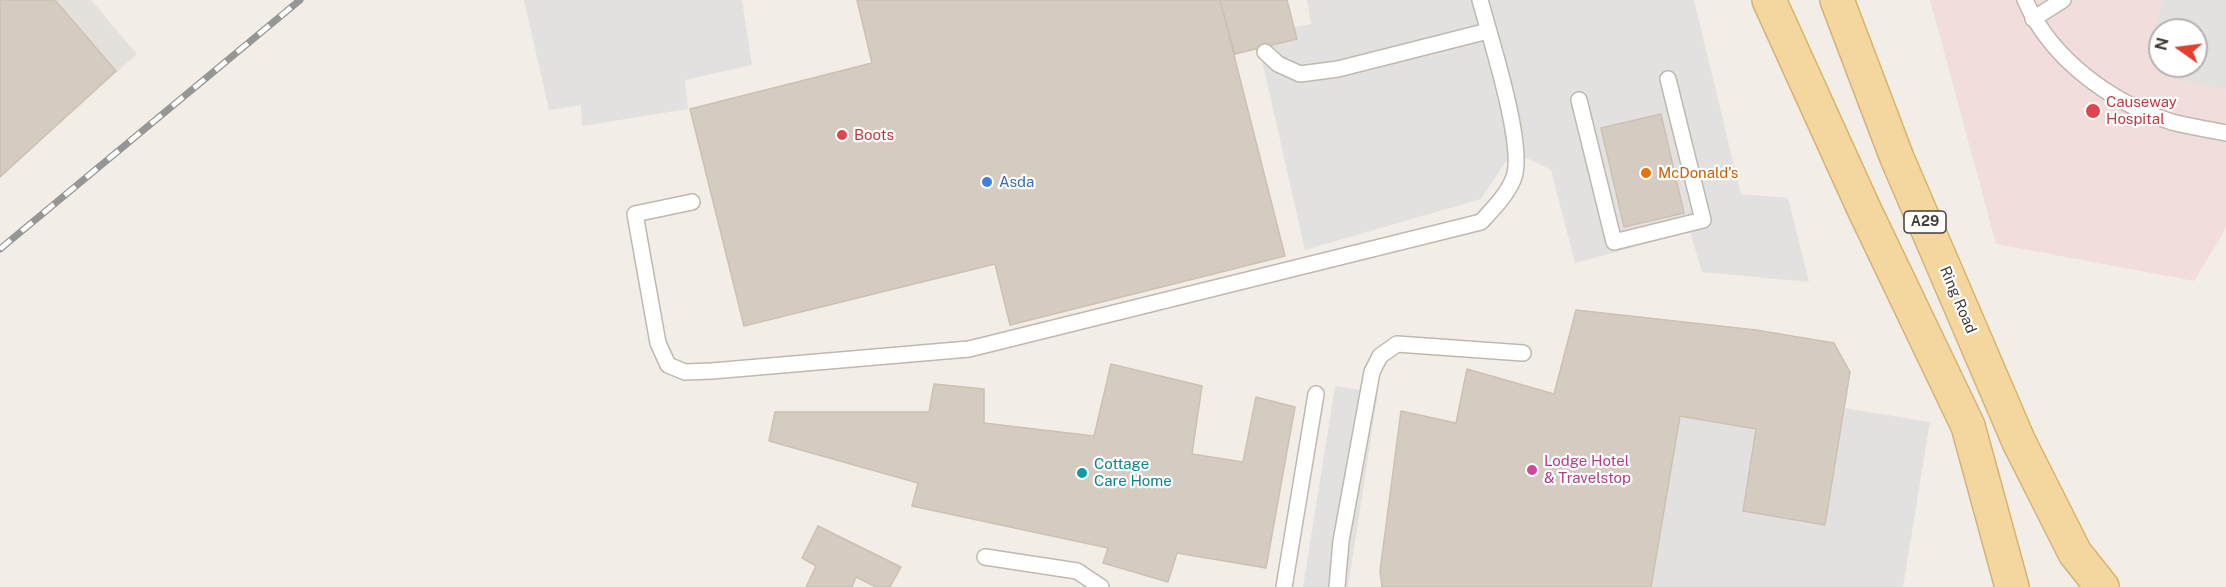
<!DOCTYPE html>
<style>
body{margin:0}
#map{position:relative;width:2226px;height:587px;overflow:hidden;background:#f2eee7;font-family:"Public Sans",sans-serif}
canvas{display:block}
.north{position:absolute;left:2148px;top:18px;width:60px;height:60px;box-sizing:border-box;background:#fff;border:2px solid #b4b2af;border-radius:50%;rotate:284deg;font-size:16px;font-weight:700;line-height:24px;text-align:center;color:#443e37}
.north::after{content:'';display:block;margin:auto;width:21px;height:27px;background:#e33f2d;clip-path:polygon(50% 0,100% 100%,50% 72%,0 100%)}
</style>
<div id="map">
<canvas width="2226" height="587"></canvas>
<div class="north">N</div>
</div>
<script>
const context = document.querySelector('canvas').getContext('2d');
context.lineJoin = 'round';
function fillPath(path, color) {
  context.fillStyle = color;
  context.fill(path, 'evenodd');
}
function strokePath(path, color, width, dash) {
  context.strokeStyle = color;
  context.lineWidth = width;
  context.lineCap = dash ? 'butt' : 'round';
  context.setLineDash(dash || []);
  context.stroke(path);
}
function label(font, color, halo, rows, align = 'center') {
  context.font = font + ' "Public Sans",sans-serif';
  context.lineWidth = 4.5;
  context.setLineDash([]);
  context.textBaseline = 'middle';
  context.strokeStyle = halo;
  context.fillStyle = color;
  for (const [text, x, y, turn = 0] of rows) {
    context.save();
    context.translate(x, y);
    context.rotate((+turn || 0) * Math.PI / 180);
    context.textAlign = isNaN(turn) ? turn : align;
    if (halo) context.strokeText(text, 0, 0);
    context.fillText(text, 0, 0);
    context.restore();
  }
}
const industrial = new Path2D(`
 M0 0H91L137 54 0 177Z`);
const medical = new Path2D(`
 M1930 0H2226V228L2194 281 1996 244ZM2160 30H2196V66H2160Z`);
const parking = new Path2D(`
 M524 0H742L752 65 685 80 688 109 582 126 581 105 549 110Z
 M1307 0H1694L1741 194 1788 198 1809 282 1702 272 1690 232 1575 263 1551 170 1529 159 1509 157 1481 199 1305 250 1256 34 1311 24Z
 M2162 0H2226V90L2178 80 2181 66H2196V30H2160V42L2155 33Z
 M1335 386 1378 393 1348 587H1303Z
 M1845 408 1930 422 1903 587H1651L1680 416 1756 429 1743 511 1825 525Z`);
const building = new Path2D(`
 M0 0H55L116 71 0 177Z
 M857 0H1220L1285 256 1010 325 995 264 744 326 690 109 872 63Z
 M1220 0H1287L1297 39 1235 54Z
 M1661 114 1684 213 1624 227 1601 128Z
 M1576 310 1756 330 1834 343 1850 372 1825 525 1743 511 1756 429 1680 416 1651 587H1382L1380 571 1401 411 1456 423 1467 369 1554 394Z
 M1111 364 1202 386 1192 454 1243 462 1256 397 1295 407 1266 568 1177 553 1168 582 1103 563 1108 548 912 506 918 483 769 441 775 412H929L934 384 984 389V423L1094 436Z
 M818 526 901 567 890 587H876L856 577 852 587H806L816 566 802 558Z`);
const lane = new Path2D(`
 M2025 0C2051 59 2111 103 2172 122 2190 127 2208 129 2226 133
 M2033 19 2063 0
 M1265 52 1278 64 1300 74 1338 69 1488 31
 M1579 100 1614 242 1703 220 1668 79
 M692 202 635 214 658 343 668 365 685 372 712 371 969 349 1481 222C1493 209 1508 194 1514 177 1525 145 1490 37 1480 0
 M985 557 1077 571 1101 587
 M1284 587 1316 394
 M1337 587 1341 541 1372 372 1380 356 1397 344 1523 353`);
const primary = new Path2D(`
 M1769 0 1864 209 1968 426 2012 587
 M1837 0 1897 158 2019 442 2075 553 2102 587`);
const rail = new Path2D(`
 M0 249 300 0`);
const markers = [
 [2093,111,8,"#e0444e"],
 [842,135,6,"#e0444e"],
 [1646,173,6,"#e8710a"],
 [987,182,6,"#3f7fe0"],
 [1532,470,6,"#d1479c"],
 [1082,473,6,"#0f9aa8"]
];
const shields = [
 [1925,222,42]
];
const shieldNames = [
 ["A29",1925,222]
];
const healthNames = [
 ["Causeway",2106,102],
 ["Hospital",2106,119],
 ["Boots",854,135]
];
const foodNames = [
 ["McDonald's",1658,173]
];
const shopNames = [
 ["Asda",999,182]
];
const streetNames = [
 ["Ring Road",1958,300,67]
];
const hotelNames = [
 ["Lodge Hotel",1544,461],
 ["& Travelstop",1544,478]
];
const cultureNames = [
 ["Cottage",1094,464],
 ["Care Home",1094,481]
];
fillPath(industrial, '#e4e0dc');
fillPath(medical, '#f1dedc');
fillPath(parking, '#e3e1df');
fillPath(building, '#d5ccc1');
strokePath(building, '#ccc1b2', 1.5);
strokePath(lane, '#bfb8ae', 18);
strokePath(primary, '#d7b370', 36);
strokePath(lane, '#fff', 15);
strokePath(primary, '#f4d79f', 33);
strokePath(rail, '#969696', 7);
strokePath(rail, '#fff', 4.5, [14]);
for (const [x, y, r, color] of markers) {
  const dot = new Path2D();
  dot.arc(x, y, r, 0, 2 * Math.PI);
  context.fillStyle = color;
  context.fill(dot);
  strokePath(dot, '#fff', 2);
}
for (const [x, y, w] of shields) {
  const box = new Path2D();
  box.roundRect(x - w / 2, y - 11, w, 22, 4.5);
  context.fillStyle = '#fff';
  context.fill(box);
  strokePath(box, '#443e37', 1.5);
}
label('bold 14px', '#443e37', null, shieldNames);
label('15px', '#be3a42', '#fff', healthNames, 'left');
label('15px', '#c56008', '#fff', foodNames, 'left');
label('15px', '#366cbe', '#fff', shopNames, 'left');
label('15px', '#443e37', '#fff', streetNames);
label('15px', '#b23c85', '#fff', hotelNames, 'left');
label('15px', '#0d838f', '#fff', cultureNames, 'left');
</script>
